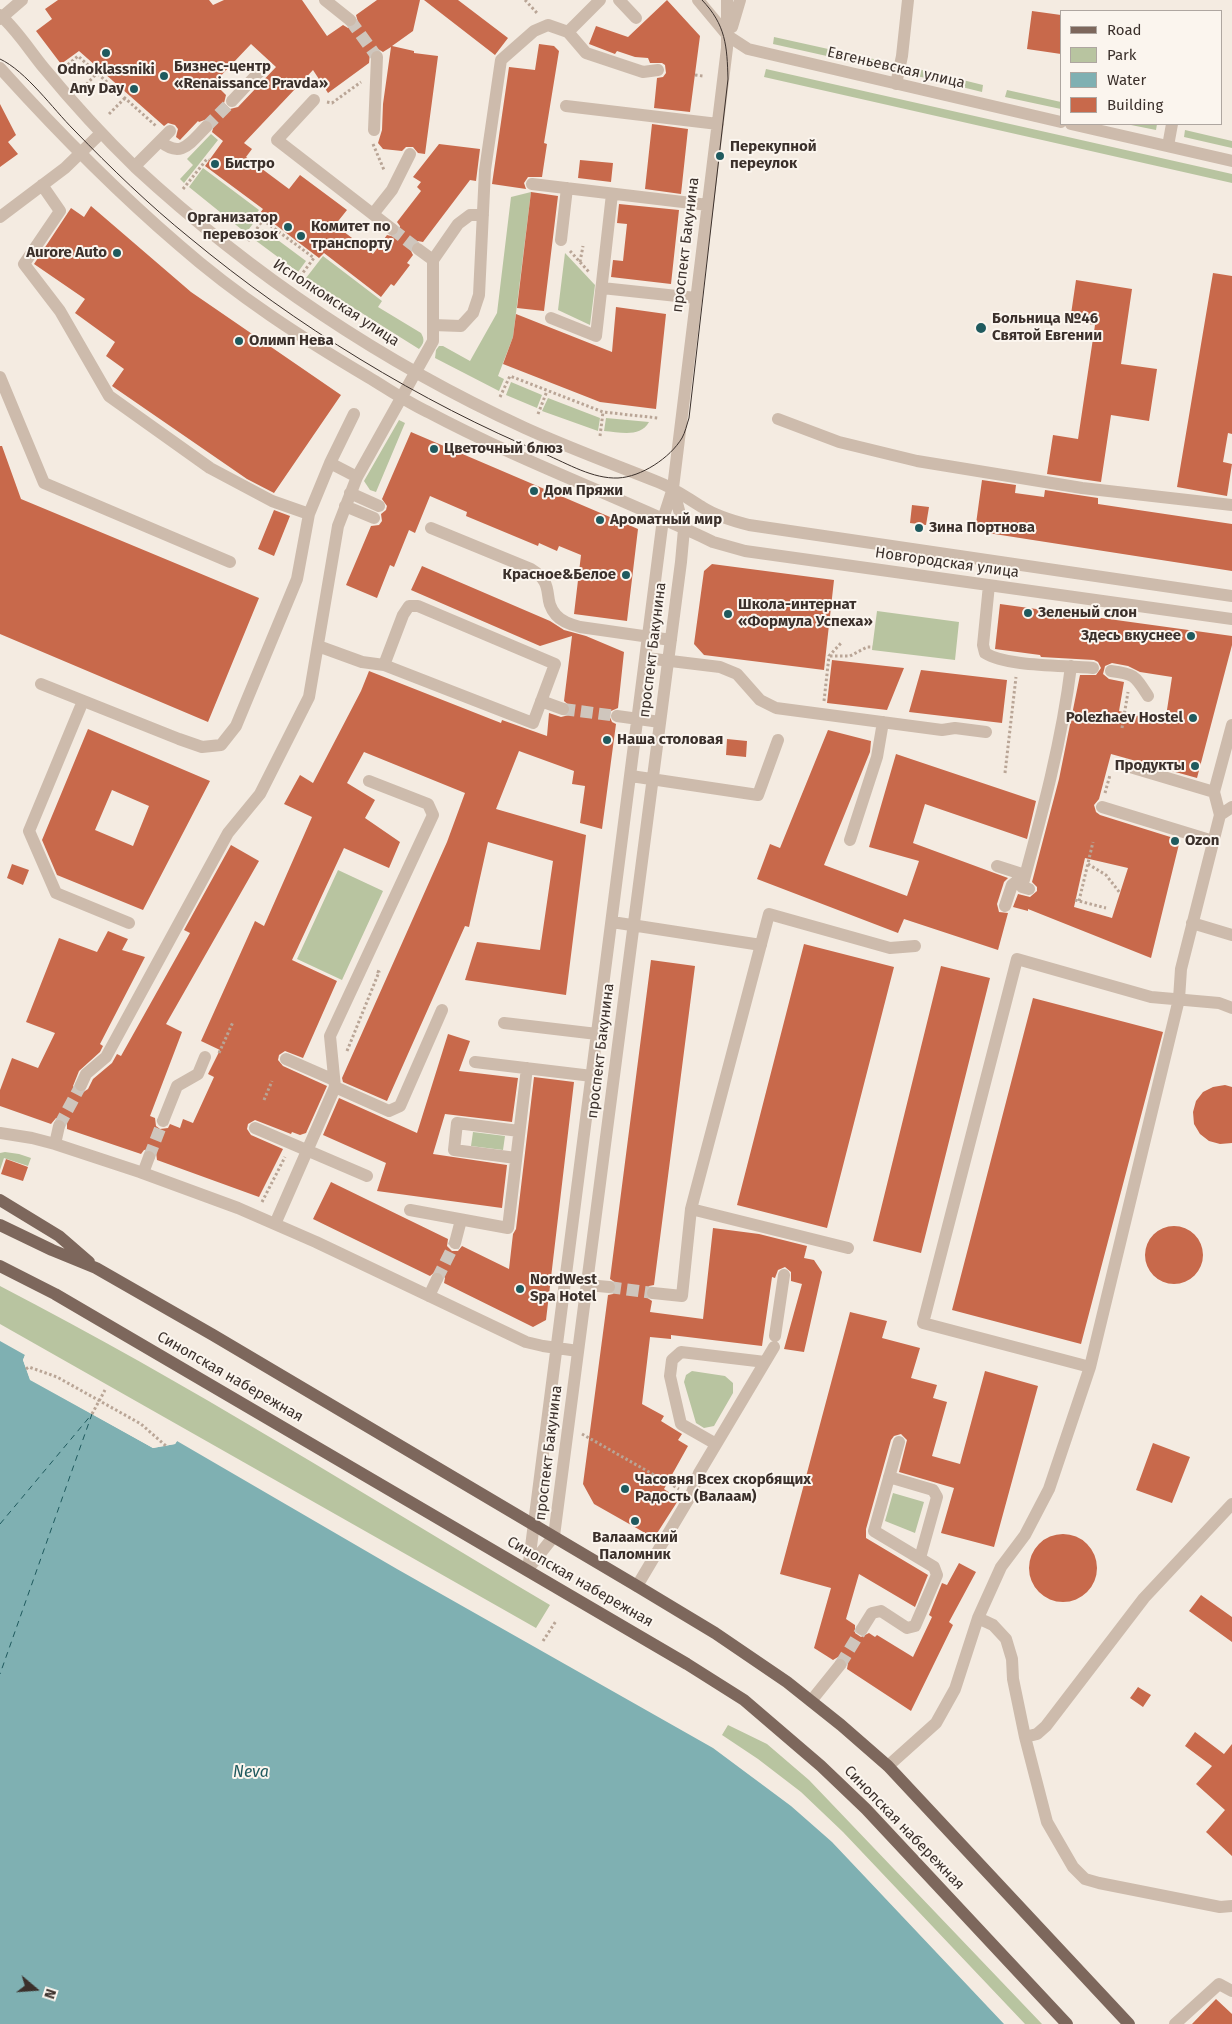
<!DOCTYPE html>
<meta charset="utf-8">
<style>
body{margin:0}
#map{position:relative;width:1232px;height:2024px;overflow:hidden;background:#f4ebe1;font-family:"Fira Sans",sans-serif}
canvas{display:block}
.legend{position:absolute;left:1060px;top:10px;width:162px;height:115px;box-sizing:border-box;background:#fbf5ee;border:1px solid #aea6a0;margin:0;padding:6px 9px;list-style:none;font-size:15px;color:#3b302b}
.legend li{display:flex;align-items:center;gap:10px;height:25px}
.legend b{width:25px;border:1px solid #aea6a0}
.north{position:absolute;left:10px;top:1964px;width:50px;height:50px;-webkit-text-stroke:4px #fbf5ee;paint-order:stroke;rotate:108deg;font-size:14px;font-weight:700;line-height:20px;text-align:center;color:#3b302b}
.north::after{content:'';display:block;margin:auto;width:18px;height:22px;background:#3b302b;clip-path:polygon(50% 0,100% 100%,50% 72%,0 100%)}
</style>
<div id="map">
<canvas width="1232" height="2024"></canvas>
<ul class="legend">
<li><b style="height:6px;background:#7d675c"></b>Road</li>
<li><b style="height:14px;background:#b8c4a0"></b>Park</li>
<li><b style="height:14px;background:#7fb0b2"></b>Water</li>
<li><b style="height:14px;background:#c8694b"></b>Building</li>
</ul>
<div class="north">N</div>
</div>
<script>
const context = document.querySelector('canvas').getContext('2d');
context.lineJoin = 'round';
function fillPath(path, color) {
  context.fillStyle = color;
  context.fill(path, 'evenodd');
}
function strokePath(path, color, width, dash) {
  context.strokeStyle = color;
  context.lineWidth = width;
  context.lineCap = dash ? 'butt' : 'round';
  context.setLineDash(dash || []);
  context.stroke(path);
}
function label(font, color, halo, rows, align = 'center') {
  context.font = font + ' "Fira Sans",sans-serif';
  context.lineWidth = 4;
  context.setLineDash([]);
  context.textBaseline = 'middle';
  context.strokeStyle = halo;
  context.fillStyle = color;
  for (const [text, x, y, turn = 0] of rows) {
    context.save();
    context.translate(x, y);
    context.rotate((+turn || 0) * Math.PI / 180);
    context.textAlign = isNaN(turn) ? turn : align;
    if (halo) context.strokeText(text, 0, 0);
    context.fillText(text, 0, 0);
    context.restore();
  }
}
const green = new Path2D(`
 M774 37 887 62 885 69 773 44Z
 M910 67 983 85 982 92 909 74Z
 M766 69 1232 174V183L764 77Z
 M1007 90 1061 102V109L1005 97Z
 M1126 124H1157L1156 130Z
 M1185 130 1232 141V148L1184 137Z
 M211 134 218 140 184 183 180 179 193 165 187 159Z
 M203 168 259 210 256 214 258 217 246 233 189 187Z
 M531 192 513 337 498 376 504 379 499 391 435 358 436 350 439 346H443L470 361 497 313 511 197Z
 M263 229 306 261 298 272 255 240Z
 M565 253 595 285 590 325 558 310Z
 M323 256 382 301 378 307 421 333C425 340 424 343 419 349L306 278Z
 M511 382 542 395 537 408 506 395Z
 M548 398 600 418 598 431 542 411Z
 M606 418 649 422C640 438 620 432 604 431Z
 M399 420 405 423 376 492 370 490 364 481Z
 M877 611 959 622 955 660 872 650Z
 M338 870 383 891 342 980 297 959Z
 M473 1132 505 1136 503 1150 471 1146Z
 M5 1152 19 1154 31 1158 28 1166 4 1158 0 1170V1153Z
 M0 1286C188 1383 368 1497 550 1605L536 1628 0 1324Z
 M692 1371 725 1376 733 1383V1393L714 1426 704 1428 696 1423 684 1382 686 1375Z
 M893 1493 924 1502 915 1533 885 1521Z
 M728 1725 767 1744 809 1780 1042 2024H1025L843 1832 801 1792 758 1759 722 1735Z`);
const water = new Path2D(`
 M0 1341 25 1355 23 1360 30 1380 153 1448 175 1444 177 1441 397 1569 713 1748 791 1806 832 1842 1004 2024H0Z`);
const pier = new Path2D(`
 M25 1355 27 1356 25 1360 32 1378 154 1446 174 1442 175 1440 177 1441 175 1444 153 1448 30 1379 23 1360Z`);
const ferry = new Path2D(`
 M0 1524 92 1414 0 1674`);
const building = new Path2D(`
 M58 0H209L213 5 224 0H302L327 36 343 25 348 28 353 27 358 22 356 15 377 0H420L413 31 392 46 414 51V53L438 56 425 154 418 153 413 147H406L402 151 383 149 378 143 382 130 383 104 391 47 383 52 378 49 373 50 370 53 369 63 328 93 313 70 244 143 252 149 246 157 289 189 300 175 347 210 335 225 373 254 387 235 395 237 399 234 400 226 397 222 421 191 417 187 421 182 413 177 439 144 480 149 476 181 470 180 423 242 418 241 412 244 410 249 413 255 407 263 410 265 394 286 391 284 381 297 324 253 319 258 260 213 263 209 205 166 223 141 212 132 214 125 211 121 207 119 199 122 198 121 180 140 176 137 178 129 175 125 168 123 164 126 79 51 61 64 36 31 52 19 45 9ZM251 44 276 67 238 107 230 109 224 103 226 95 214 83Z
 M424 0H458L508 38 495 55Z
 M667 0 700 36 690 112 654 108 657 78 663 77 666 73 665 65 662 63H650L648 58 635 57 617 51 615 54 589 44 596 26 628 37Z
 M1032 11 1061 15V54L1027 49Z
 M539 44 554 46 559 51 544 143 547 144 542 177H528L524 183 526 189 492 184 509 67 535 70Z
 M0 104 16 135 8 142 18 154 0 167Z
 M652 124 688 129 681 194 645 189Z
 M580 160 613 163 611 182 578 178Z
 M531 192 558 196 544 311 517 308Z
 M619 204 679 210 671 284 611 277 613 260 623 261 627 224 617 223Z
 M91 206 191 292 341 395 274 493 247 479 112 386 124 369 106 356 115 342 75 313 85 299 34 264 71 208 84 217Z
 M1213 273 1232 276V434L1228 433 1223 462 1232 464 1227 496 1177 487Z
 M1076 280 1132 289 1121 364 1157 369 1149 421 1111 415 1101 482 1047 474 1053 435 1078 439 1095 325 1070 321Z
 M616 307 666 314 656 409 600 402 503 364 513 337 516 314 612 352Z
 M411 432 638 529 627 621 574 614 581 555 559 546 557 551 539 543 538 546 466 516 467 512 430 496 415 533 409 530 394 567 390 565 377 598 346 585 371 526 379 525 382 521 381 514 386 510 387 506 382 499Z
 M0 446H2L21 499 259 598 208 722 0 634Z
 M982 480 1016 485 1015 493 1044 497 1045 490 1098 498V504L1232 524V571L975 531Z
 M912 505 929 507 926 525 910 523Z
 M274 510 290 516 274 556 258 549Z
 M712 564 834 580 824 670 704 655 694 644 704 571Z
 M422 566 550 621 564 630 586 636 624 652 618 708 611 711 609 715 612 722 616 724 602 829 580 823 585 786 572 784 574 771 519 751 496 809 586 835 566 995 465 980 477 942 540 950 553 861 488 842 469 927 465 926 387 1101 343 1082 342 1078 447 842 465 793 364 752 347 783 375 800 365 818 400 842 389 868 344 848 292 960 337 981 303 1058 285 1051 279 1055 278 1060 283 1066 327 1086 306 1133 300 1135 292 1132 291 1134 255 1120 248 1124 247 1129 251 1135 283 1149 259 1197 157 1160 156 1152 151 1149 144 1150 141 1154 67 1129V1123L61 1118H56L51 1124 0 1106V1090L12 1058 38 1068 55 1033 26 1022 59 938 97 952 108 931 128 939 122 950 145 957 100 1044 103 1046 100 1052 79 1071 73 1086 77 1092 82 1093 88 1089 93 1079 112 1063 117 1054 121 1056 190 933 184 930 231 845 259 861 166 1024 182 1032 150 1116 155 1118 156 1126 160 1129 168 1128 170 1124 180 1128 183 1119 193 1123 214 1077 208 1074 220 1050 201 1041 255 921 264 926 312 817 284 804 300 775 313 783 361 691 369 671 501 723 502 720 547 736 549 713 561 717 569 715 571 707 564 701 572 636 540 646 411 590Z
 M1000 604 1232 636V645L1197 778 1111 754 1099 799 1094 805 1096 812 1100 815 1180 840 1151 958 1028 909V911L1013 907 1018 894 1030 897 1037 891V887L1032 882 1059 779 1080 675H1096L1101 668 1098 662 1094 660 1041 657 1040 655 995 649ZM1112 663 1128 666 1140 672 1172 677 1165 723 1119 711 1124 682 1109 679 1103 674 1105 666ZM1085 858 1128 868 1112 918 1074 907Z
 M832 660 904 668 887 710 827 703Z
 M921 670 1007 680 1002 723 909 712Z
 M88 729 210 781 143 910 57 875 42 840ZM112 790 149 806 133 846 95 830Z
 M828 730 871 741 870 752 824 865 907 896 919 861 869 847 896 754 1036 801 1027 839 925 804 913 843 1008 878 1004 882 997 904 999 912 1008 913 998 950 904 919 898 933 757 879 770 844 780 848Z
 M727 739 747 741 746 757 726 755Z
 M12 864 29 870 23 885 7 878Z
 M804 944 894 967 827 1228 737 1205Z
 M651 960 695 966 654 1285 649 1286 645 1292 646 1297 652 1301 650 1312 703 1319 713 1228 759 1234 807 1246 804 1258 814 1260 822 1272 804 1352 784 1349 802 1284 791 1281V1272L785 1267 778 1270 775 1278 772 1277 762 1346 671 1335V1339L650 1337 642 1404 664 1416 661 1421 682 1434 678 1440 688 1446 664 1489 679 1499 654 1538 594 1504 583 1484 608 1295 613 1294 617 1288 616 1283 610 1279Z
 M941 966 990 978 921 1253 873 1241Z
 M1033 998 1163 1032 1081 1344 952 1310Z
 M448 1034 470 1041 459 1071 518 1078 512 1122 445 1114 433 1154 507 1165 502 1208 377 1191 386 1163 323 1135 339 1098 417 1133Z
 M534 1077 574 1082 546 1320 533 1327 444 1283 445 1278 441 1272 436 1271 430 1276 313 1219 331 1182 448 1239 447 1246 452 1251H458L462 1246 509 1269 513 1234 516 1229Z
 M1225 1085 1232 1087V1143L1220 1144 1209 1141 1200 1134 1194 1124 1193 1112 1196 1101 1203 1092 1213 1087Z
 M6 1159 28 1167 23 1181 1 1174Z
 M1145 1255a29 29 0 1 1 58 0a29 29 0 1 1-58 0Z
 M850 1312 887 1321 882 1338 920 1348 911 1378 937 1385 933 1398 947 1402 932 1456 960 1464 985 1371 1038 1386 994 1547 941 1533 954 1488 899 1472 907 1440 901 1434 894 1436 891 1440 866 1529V1538L928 1575 915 1607 859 1574 846 1619 855 1625V1633L861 1637 869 1633 875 1637 877 1635 913 1657 932 1617 929 1615 942 1583 947 1585 959 1563 976 1572 949 1622 953 1625 911 1711 847 1669 848 1663 845 1658 838 1657 833 1660 814 1648 831 1588 780 1574Z
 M1153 1443 1190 1457 1172 1503 1136 1490Z
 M1029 1568a34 34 0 1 1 68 0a34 34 0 1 1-68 0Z
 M1201 1595 1232 1617V1642L1189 1611Z
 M1138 1687 1151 1695 1143 1707 1130 1698Z
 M1195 1732 1224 1754 1232 1744V1856L1206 1832 1225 1810 1196 1784 1212 1766 1185 1746Z
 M1216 1999 1232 2014V2024H1192Z`);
const minorTunnel = new Path2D(`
 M350 20 377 57
 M206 127 232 101
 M392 229 418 249
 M563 709 617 716
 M59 1126 81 1085
 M149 1157 163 1121
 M437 1279 455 1243
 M609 1287 653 1293
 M840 1665 862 1629`);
const path = new Path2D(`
 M525 0 537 13
 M64 68 78 56 156 126
 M695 75 703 76
 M83 88 97 73
 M327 102 332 103 361 82
 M109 114 125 98
 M373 144 384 170
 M183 189 207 159 209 160
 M248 241 263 220 314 258 299 278
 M570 251 589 272
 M580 262 583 246
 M500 397 510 376 603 412 658 418
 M538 414 547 391
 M600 436 603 412
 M830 656H850L867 647H873
 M824 701 829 656 842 642
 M1122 728 1128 692
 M1005 773 1016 677
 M1105 793 1110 775
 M1088 864 1106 875 1120 893
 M1075 900 1106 908
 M1079 901 1093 842
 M347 1051 379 972 376 971
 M219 1053 233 1022
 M264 1100 272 1081
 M262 1202 285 1157
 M26 1369 29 1367 57 1377 141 1424 166 1446
 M92 1414 105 1390
 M582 1434 679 1489
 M543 1641 556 1621`);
const minor = new Path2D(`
 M325 0 350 20
 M619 0 636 18
 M698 0 728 36 748 49 1061 122
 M0 15C17 30 30 51 44 68 73 103 103 136 135 167 251 274 381 362 525 428 569 448 613 464 658 482 674 488 687 498 702 507 716 516 733 521 749 525L1232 596
 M0 19 22 0
 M732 27 740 0
 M568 32 600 0
 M0 68C56 130 115 190 179 245 237 296 302 338 368 377 388 389 407 402 428 412 520 461 619 497 713 542L745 551 1232 619
 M896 84 902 56 908 0
 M314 100 277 140 392 229
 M232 101 262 69
 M566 106 718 124
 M1071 124 1232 161
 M374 130 377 57
 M160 141C181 159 190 143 206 127
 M1168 146 1172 124
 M135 166 170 131
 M532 184 708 205
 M42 185 60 211 24 264 60 311 109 396 210 468 272 501 309 514
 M373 214 392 190 410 154
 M0 217 65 168 101 133
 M561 240 567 188
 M418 249 433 260
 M602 288 696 298
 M551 318 596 336 612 194
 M433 325 461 326 473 313 479 295 485 170 501 60 534 31 548 25 568 32 586 53 643 72 658 70
 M0 377 44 483 230 562
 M778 419 839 442 917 461 1082 488 1232 505
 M330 463 357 477
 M350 493 379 506
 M345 506 374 518
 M431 528 531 569C557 585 541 598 556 615 562 622 572 625 580 627L671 640
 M989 585 983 645 985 653C1007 667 1065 665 1093 668
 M318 646 362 662 384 665 533 723 555 664 418 606H409L403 615 384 665
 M646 658 720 667 737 674 760 700 776 708 942 730 955 728 986 732
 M1111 671C1135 674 1135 676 1148 696
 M41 684 179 739 202 747 221 745 236 726 297 579 309 514 330 463 354 414
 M83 701 29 831 56 893 129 923
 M541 701 563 709
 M617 716 660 722
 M1120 764 1214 792
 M631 776 758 795 778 740
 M1102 807 1213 841
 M1220 815 1232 807
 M850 840 877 757 883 722
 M997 866 1025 875 1012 885 1005 906
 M1029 889 1022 887C1042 814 1062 741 1071 666
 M612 922 761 945
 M1192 923 1232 935
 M504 1023 597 1034
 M286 1059 334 1080
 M475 1062 592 1076
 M81 1085 86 1074 106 1057 228 833 260 794 309 697 338 526 357 477 433 341V260L458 224 470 215H483
 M335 1087 389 1111 400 1106 442 1010
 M163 1121 177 1086 198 1074 205 1057
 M255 1128 367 1176
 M0 1133 32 1138 55 1144 140 1172 238 1208 316 1242 526 1342 543 1346 578 1351
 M55 1144 59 1126
 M516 1158 454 1150 457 1123 519 1131
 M143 1173 149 1157
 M691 1209 848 1248
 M410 1210 508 1228 527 1068
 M275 1224 335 1087 330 1036 433 815 428 804 369 781
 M455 1243 461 1220
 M587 1285 609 1287
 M653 1293 682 1296 691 1209 769 914 890 948 915 946
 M429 1296 437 1279
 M775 1336 784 1275
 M1090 1367 923 1323 1017 959 1151 997 1219 1003 1232 1008
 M716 1444 681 1424 670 1376 672 1360 681 1352 765 1362
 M889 1477 933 1490 937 1497 920 1558
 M528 1569 554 1536 681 562 684 529 673 488
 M528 1570 663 519 673 488 727 48V0
 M637 1586 691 1495 699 1473 774 1347
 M978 1618 993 1625 1006 1639 1012 1659 1013 1679 1025 1737 1047 1822 1073 1867 1085 1879 1099 1883 1220 1907 1232 1906
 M862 1629 872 1613 881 1611 907 1628 915 1626 937 1575 934 1567 874 1531 899 1442
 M811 1701 840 1665
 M1025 1737 1037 1734 1046 1726 1144 1598 1232 1504
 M888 1766 936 1723 955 1689 978 1618 1001 1567 1025 1535 1049 1489 1090 1367 1179 999 1181 969 1220 815 1214 792 1232 725
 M1175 2024 1219 1984 1232 1991`);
const major = new Path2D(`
 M0 1200 59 1236 89 1262
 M0 1225 52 1250 96 1268 213 1335 637 1586 715 1633 787 1682 841 1725 888 1766 1129 2024
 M0 1266 55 1294 687 1664 744 1700 821 1766 866 1809 1067 2024`);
const tram = new Path2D(`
 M0 59C26 71 53 109 74 130 111 168 149 205 190 238 295 325 420 402 545 454 568 464 593 479 618 478 641 477 670 458 682 438 685 433 687 424 689 418L728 79C727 46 726 25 702 0`);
const markers = [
 [106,53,5,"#1f5a5e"],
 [164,76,5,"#1f5a5e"],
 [134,89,5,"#1f5a5e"],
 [720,156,5,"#1f5a5e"],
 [215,164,5,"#1f5a5e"],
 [288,227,5,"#1f5a5e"],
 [301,236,5,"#1f5a5e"],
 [117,253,5,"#1f5a5e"],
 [981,328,6,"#1f5a5e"],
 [239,341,5,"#1f5a5e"],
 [434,449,5,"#1f5a5e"],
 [534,491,5,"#1f5a5e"],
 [600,520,5,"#1f5a5e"],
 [919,528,5,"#1f5a5e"],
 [626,575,5,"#1f5a5e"],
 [1028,613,5,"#1f5a5e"],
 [728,614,5,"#1f5a5e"],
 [1191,636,5,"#1f5a5e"],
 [1193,718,5,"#1f5a5e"],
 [607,740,5,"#1f5a5e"],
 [1195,766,5,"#1f5a5e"],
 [1175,841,5,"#1f5a5e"],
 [520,1289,5,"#1f5a5e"],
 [625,1489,5,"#1f5a5e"],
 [635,1521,5,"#1f5a5e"]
];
const poiNames = [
 ["Бизнес-центр",174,67],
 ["«Renaissance Pravda»",174,84],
 ["Odnoklassniki",106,70,"center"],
 ["Any Day",124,89,"right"],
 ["Перекупной",730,147],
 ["переулок",730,164],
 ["Бистро",225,164],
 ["Организатор",278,218,"right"],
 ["перевозок",278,235,"right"],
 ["Комитет по",311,227],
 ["транспорту",311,244],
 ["Aurore Auto",107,253,"right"],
 ["Больница №46",992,319],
 ["Святой Евгении",992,336],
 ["Олимп Нева",249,341],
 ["Цветочный блюз",444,449],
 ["Дом Пряжи",544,491],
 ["Ароматный мир",610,520],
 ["Зина Портнова",929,528],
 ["Красное&Белое",616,575,"right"],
 ["Школа-интернат",738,605],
 ["«Формула Успеха»",738,622],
 ["Зеленый слон",1038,613],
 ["Здесь вкуснее",1181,636,"right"],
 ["Polezhaev Hostel",1183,718,"right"],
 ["Наша столовая",617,740],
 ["Продукты",1185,766,"right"],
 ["Ozon",1185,841],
 ["NordWest",530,1280],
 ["Spa Hotel",530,1297],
 ["Часовня Всех скорбящих",635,1480],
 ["Радость (Валаам)",635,1497],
 ["Валаамский",635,1538,"center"],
 ["Паломник",635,1555,"center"]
];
const streetNames = [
 ["Евгеньевская улица",896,68,13],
 ["проспект Бакунина",686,245,-83],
 ["Исполкомская улица",336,303,33],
 ["Новгородская улица",947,563,8],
 ["проспект Бакунина",653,650,-83],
 ["проспект Бакунина",601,1051,-83],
 ["Синопская набережная",230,1377,30],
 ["проспект Бакунина",549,1453,-83],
 ["Синопская набережная",580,1582,30],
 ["Синопская набережная",904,1828,46]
];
const waterNames = [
 ["Neva",251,1773]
];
fillPath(green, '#b8c4a0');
fillPath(water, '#7fb0b2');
fillPath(pier, '#f4ebe1');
strokePath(ferry, '#1f5a5e', 1, [6, 5]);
fillPath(building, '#c8694b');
strokePath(minorTunnel, '#cfc6bd', 12, [12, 6]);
strokePath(path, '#b9a596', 3, [2.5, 2.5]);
strokePath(minor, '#cdbbac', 12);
strokePath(major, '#7d675c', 12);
strokePath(tram, '#3b302b', 1);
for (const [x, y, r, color] of markers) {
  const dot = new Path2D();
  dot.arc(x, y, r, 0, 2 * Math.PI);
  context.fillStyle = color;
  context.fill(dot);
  strokePath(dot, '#fbf5ee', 2);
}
label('bold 15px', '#3b302b', '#fbf5ee', poiNames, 'left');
label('15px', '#3b302b', '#fbf5ee', streetNames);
label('italic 16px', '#1f5a5e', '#fbf5ee', waterNames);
</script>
